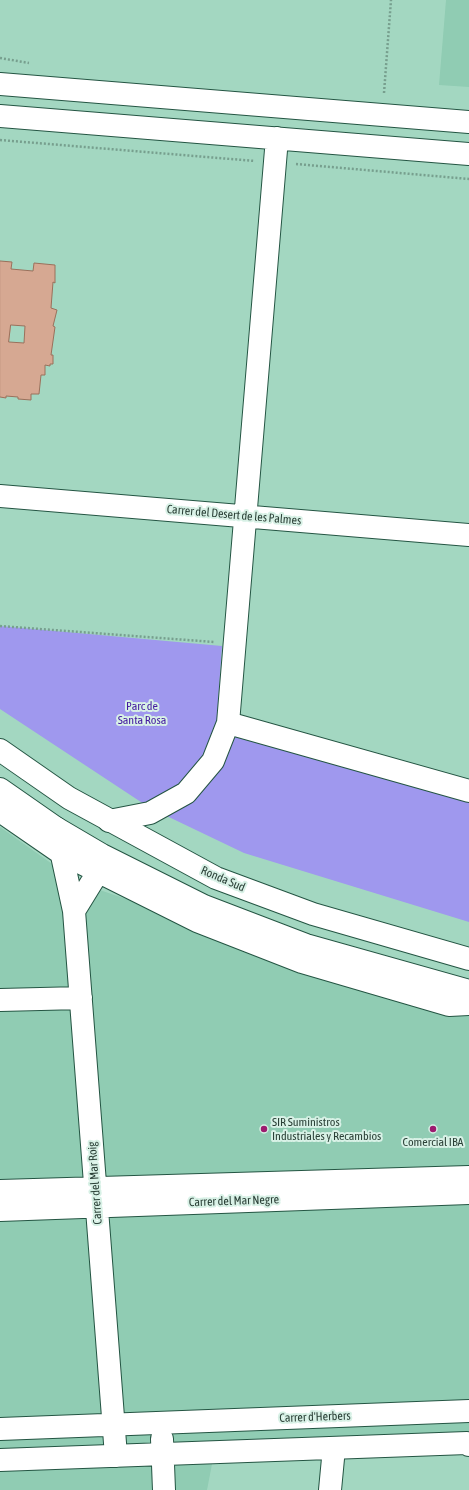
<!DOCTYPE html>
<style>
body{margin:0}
canvas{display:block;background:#a3d7c1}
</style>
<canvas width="469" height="1490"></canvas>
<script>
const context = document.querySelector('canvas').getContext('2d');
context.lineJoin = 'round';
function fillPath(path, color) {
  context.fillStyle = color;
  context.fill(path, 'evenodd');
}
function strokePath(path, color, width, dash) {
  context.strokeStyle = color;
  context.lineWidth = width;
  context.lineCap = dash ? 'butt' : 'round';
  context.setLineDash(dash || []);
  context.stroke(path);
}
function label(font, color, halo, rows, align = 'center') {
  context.font = font + ' "Asap Condensed",sans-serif';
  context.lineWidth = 4;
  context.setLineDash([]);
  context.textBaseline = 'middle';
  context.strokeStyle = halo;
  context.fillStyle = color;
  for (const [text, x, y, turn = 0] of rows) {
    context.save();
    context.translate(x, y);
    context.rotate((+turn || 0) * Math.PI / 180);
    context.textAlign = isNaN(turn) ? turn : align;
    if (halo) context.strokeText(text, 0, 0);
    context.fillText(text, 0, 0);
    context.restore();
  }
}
const built = new Path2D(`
 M446 0H469V87L439 85Z
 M0 827 79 883 469 1015V1444L213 1459 207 1490H0Z`);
const green = new Path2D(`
 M0 626 222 646 216 732 469 800V922L244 853 150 808 0 709Z`);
const building = new Path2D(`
 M0 261 12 262 11 269 33 271 34 263 55 265V283L53 282 51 308 57 310 53 326 55 327 51 355H53V364H50V366L45 365V375H41L39 394H31V400L18 399V397L6 396V398L0 397ZM11 325 25 326 24 343 9 342Z`);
const path = new Path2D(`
 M0 58 29 63
 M384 93 391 0
 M0 140 255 161
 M296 164 469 179
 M0 626 214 642`);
const minor = new Path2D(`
 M0 84 469 122
 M0 116 469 154
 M0 496 469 535
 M228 723 469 791
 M0 811 61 853 197 921 302 962 449 1005 469 1004
 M109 821 150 813 186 793 213 761 228 723 277 138
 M56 828 74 911 116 1456
 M74 911 98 872
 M0 1000 81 998
 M0 1191 469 1177
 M0 1210 469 1193
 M0 1429 469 1411
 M162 1439 164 1490
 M0 1460 467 1443 469 1445
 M330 1490 334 1448`);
const major = new Path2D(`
 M0 750 69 798 216 878 313 914 469 959
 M0 789 56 828 102 855 204 906 306 945 469 991`);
const markers = [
 [264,1129,4,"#9c1b6f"],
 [433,1129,4,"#9c1b6f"]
];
const streetNames = [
 ["Carrer del Desert de les Palmes",234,515,5],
 ["Ronda Sud",223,879,23],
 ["Carrer del Mar Roig",95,1183,-94],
 ["Carrer del Mar Negre",234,1201,-2],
 ["Carrer d'Herbers",315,1417,-2]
];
const parkNames = [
 ["Parc de",142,706],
 ["Santa Rosa",142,720]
];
const poiNames = [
 ["SIR Suministros",272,1122],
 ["Industriales y Recambios",272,1136],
 ["Comercial IBA",433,1142,"center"]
];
fillPath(built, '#90ccb3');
fillPath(green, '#9f98ee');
fillPath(building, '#d6a892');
strokePath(building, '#9a705b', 1);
strokePath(minor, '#245543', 24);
strokePath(major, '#245543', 24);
strokePath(path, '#779f8e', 2.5, [2, 2]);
strokePath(minor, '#fff', 22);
strokePath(major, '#fff', 22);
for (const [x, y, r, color] of markers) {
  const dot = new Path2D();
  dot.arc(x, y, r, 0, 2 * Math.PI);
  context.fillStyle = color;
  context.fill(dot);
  strokePath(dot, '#d8f1e6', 1.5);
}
label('12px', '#2b4037', '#d8f1e6', streetNames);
label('12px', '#431a9f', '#d8f1e6', parkNames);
label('12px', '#2b4037', '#d8f1e6', poiNames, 'left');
</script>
